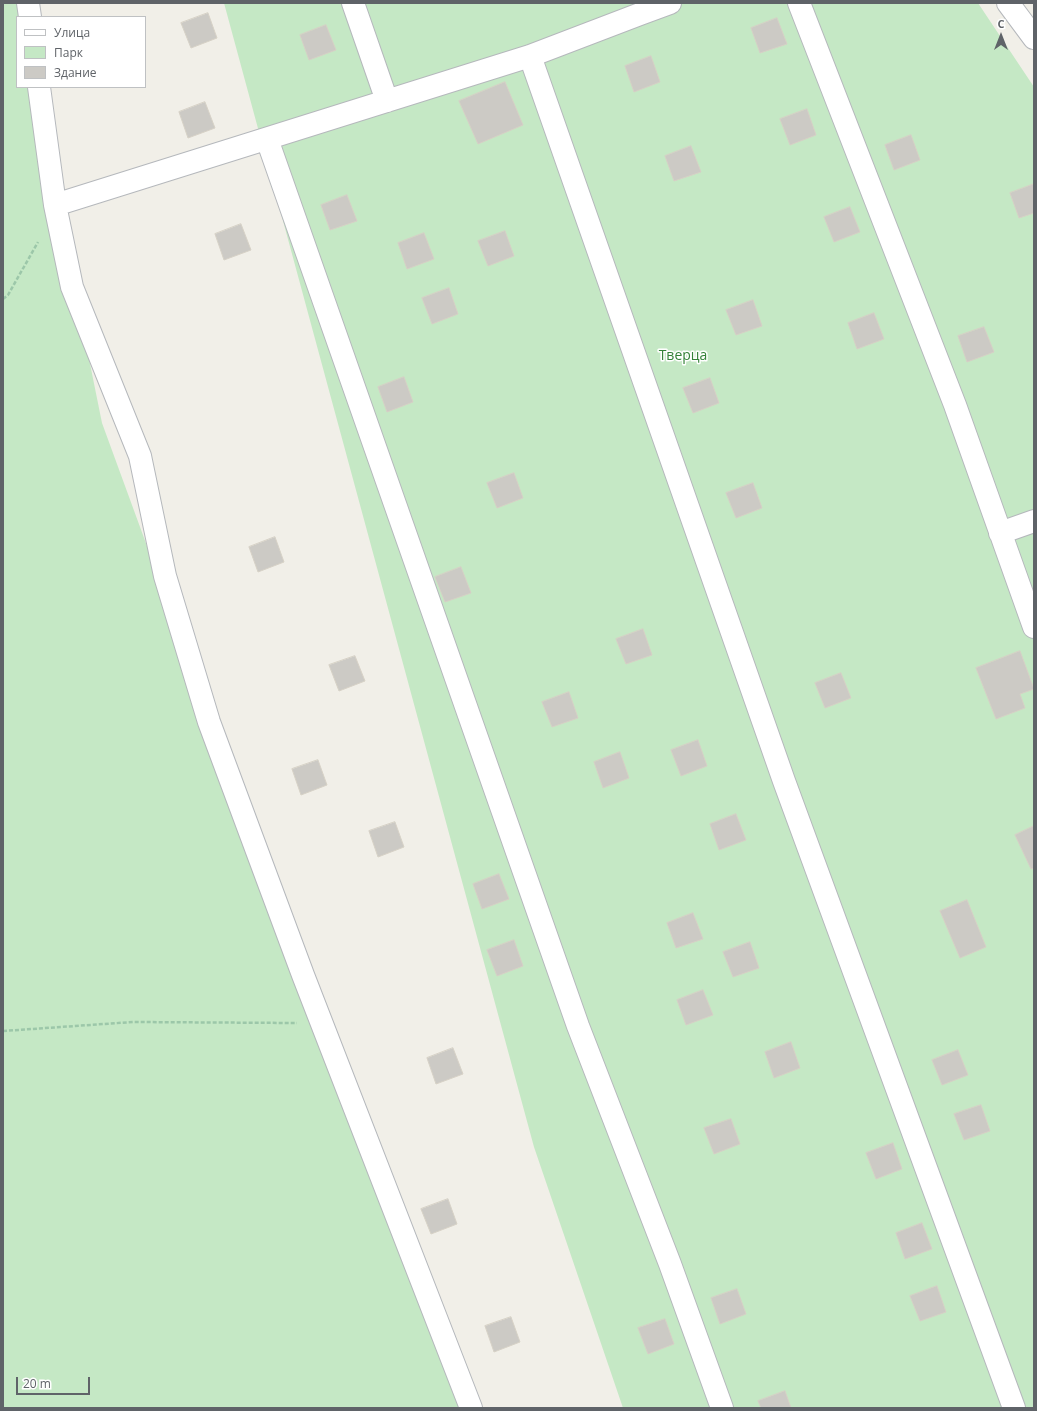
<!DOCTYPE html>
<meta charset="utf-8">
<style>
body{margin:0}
#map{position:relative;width:1037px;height:1411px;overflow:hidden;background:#f1efe8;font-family:"Open Sans",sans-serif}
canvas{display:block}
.frame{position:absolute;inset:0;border:4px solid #5f6368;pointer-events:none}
.legend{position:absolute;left:16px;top:16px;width:130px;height:72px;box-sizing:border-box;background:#fff;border:1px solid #bfc1c3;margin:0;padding:5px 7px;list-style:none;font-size:12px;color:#5f6368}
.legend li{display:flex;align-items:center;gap:8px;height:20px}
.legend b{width:20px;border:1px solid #bfc1c3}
.north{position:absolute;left:981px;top:16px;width:40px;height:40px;-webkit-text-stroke:3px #fff;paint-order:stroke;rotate:0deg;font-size:11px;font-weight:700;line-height:16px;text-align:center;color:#5f6368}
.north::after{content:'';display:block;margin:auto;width:14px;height:18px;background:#5f6368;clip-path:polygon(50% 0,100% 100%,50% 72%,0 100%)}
.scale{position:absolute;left:16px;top:1377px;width:74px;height:18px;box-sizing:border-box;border:2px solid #5f6368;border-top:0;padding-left:5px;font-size:12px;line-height:14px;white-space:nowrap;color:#5f6368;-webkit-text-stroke:3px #fff;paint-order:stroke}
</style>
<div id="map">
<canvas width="1037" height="1411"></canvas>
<div class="frame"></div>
<ul class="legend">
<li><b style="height:5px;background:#fff"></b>Улица</li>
<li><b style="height:11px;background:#c5e8c5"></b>Парк</li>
<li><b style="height:11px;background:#cccac5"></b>Здание</li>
</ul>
<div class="north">С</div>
<div class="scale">20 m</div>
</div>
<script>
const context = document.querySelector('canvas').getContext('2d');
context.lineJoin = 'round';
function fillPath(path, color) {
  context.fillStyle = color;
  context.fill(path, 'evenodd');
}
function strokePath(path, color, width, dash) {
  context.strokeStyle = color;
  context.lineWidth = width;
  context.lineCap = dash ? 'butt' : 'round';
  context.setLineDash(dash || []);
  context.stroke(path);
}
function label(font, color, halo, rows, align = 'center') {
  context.font = font + ' "Open Sans",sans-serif';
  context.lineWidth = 3;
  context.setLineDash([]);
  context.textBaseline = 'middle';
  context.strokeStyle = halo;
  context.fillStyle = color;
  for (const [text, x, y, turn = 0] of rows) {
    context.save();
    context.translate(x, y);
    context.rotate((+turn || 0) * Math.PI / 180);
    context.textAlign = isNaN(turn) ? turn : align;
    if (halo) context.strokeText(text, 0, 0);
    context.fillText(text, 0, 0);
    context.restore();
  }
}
const green = new Path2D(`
 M3 3H19L21 17H17V87H34L102 423 462 1408H3Z
 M224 3H978L1034 87V1408H623L534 1147Z`);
const building = new Path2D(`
 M208 13 217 38 191 48 181 23Z
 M777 18 787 44 760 53 751 28Z
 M326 25 336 50 309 60 300 35Z
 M651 56 660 82 634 92 625 66Z
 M505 82 523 125 478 144 459 101Z
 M205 102 215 128 188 138 179 112Z
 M807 109 816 135 790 145 780 119Z
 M911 135 920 160 894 170 885 145Z
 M691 146 701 172 674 181 665 156Z
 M1034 184V213L1019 218 1010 193Z
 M347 195 357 221 330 230 321 205Z
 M850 207 860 232 834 242 824 217Z
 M241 224 251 250 224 260 215 234Z
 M505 231 514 256 488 266 478 241Z
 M424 233 434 259 407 269 398 243Z
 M449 288 458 314 432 324 422 298Z
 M753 300 762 326 736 335 726 310Z
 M874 313 884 339 857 349 848 323Z
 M984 327 994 352 967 362 958 336Z
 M404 377 413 402 387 412 378 387Z
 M710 378 719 403 693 413 683 388Z
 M514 473 523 498 497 508 487 483Z
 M753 483 762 508 736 518 726 493Z
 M275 537 284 562 258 572 249 547Z
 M461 567 471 593 445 602 435 577Z
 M643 629 652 655 626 664 616 639Z
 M1020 651 1034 689 1020 694 1025 708 996 719 976 668Z
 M355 656 365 681 339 691 329 665Z
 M841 673 851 698 825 708 815 683Z
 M569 692 578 718 552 727 542 702Z
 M698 740 707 766 681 776 671 750Z
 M620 752 629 778 603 788 594 762Z
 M318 760 327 785 301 795 292 769Z
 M736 814 746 840 719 850 710 824Z
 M395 822 404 847 378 857 369 831Z
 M1034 826V868L1031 869 1015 835Z
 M499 874 509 899 482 909 473 884Z
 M967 900 986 947 960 958 940 911Z
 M693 913 703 939 676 948 667 923Z
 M514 940 523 966 497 976 487 950Z
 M750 942 759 968 733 977 723 952Z
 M703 990 713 1015 686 1025 677 1000Z
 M791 1042 800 1068 774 1078 765 1052Z
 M453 1048 463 1074 436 1084 427 1058Z
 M958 1050 968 1075 942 1085 932 1060Z
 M981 1105 990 1131 964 1140 954 1114Z
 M731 1119 740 1144 714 1154 704 1128Z
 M893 1143 902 1169 876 1179 866 1153Z
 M448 1199 457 1224 431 1234 421 1209Z
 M922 1223 932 1249 905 1259 896 1233Z
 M937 1286 946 1312 920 1321 910 1296Z
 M737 1289 746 1314 720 1324 711 1298Z
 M511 1317 520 1342 494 1352 485 1326Z
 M665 1319 674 1344 648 1354 638 1328Z
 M785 1391 791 1408H761L758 1401Z`);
const path = new Path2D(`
 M3 299 8 295 38 242
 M3 1031 133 1022 297 1023`);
const minor = new Path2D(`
 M28 3 30 17
 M353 3 387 101
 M799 3 955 405 1034 627
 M1008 3 1034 38
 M530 56 784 781 1014 1408
 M39 87 55 205 72 287 140 456 165 576 209 722 303 975 471 1408
 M267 139 578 1026 670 1264 722 1408
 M55 205 530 56 640 14 670 3
 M1000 533 1034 521`);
const parkNames = [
 ["Тверца",683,356]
];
fillPath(green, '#c5e8c5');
fillPath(building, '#cccac5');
strokePath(building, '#d6d1c6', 1);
strokePath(minor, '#b5b8bc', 24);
strokePath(path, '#9cc7a9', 2.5, [4, 2]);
strokePath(minor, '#fff', 22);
label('14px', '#348238', '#fff', parkNames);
</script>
